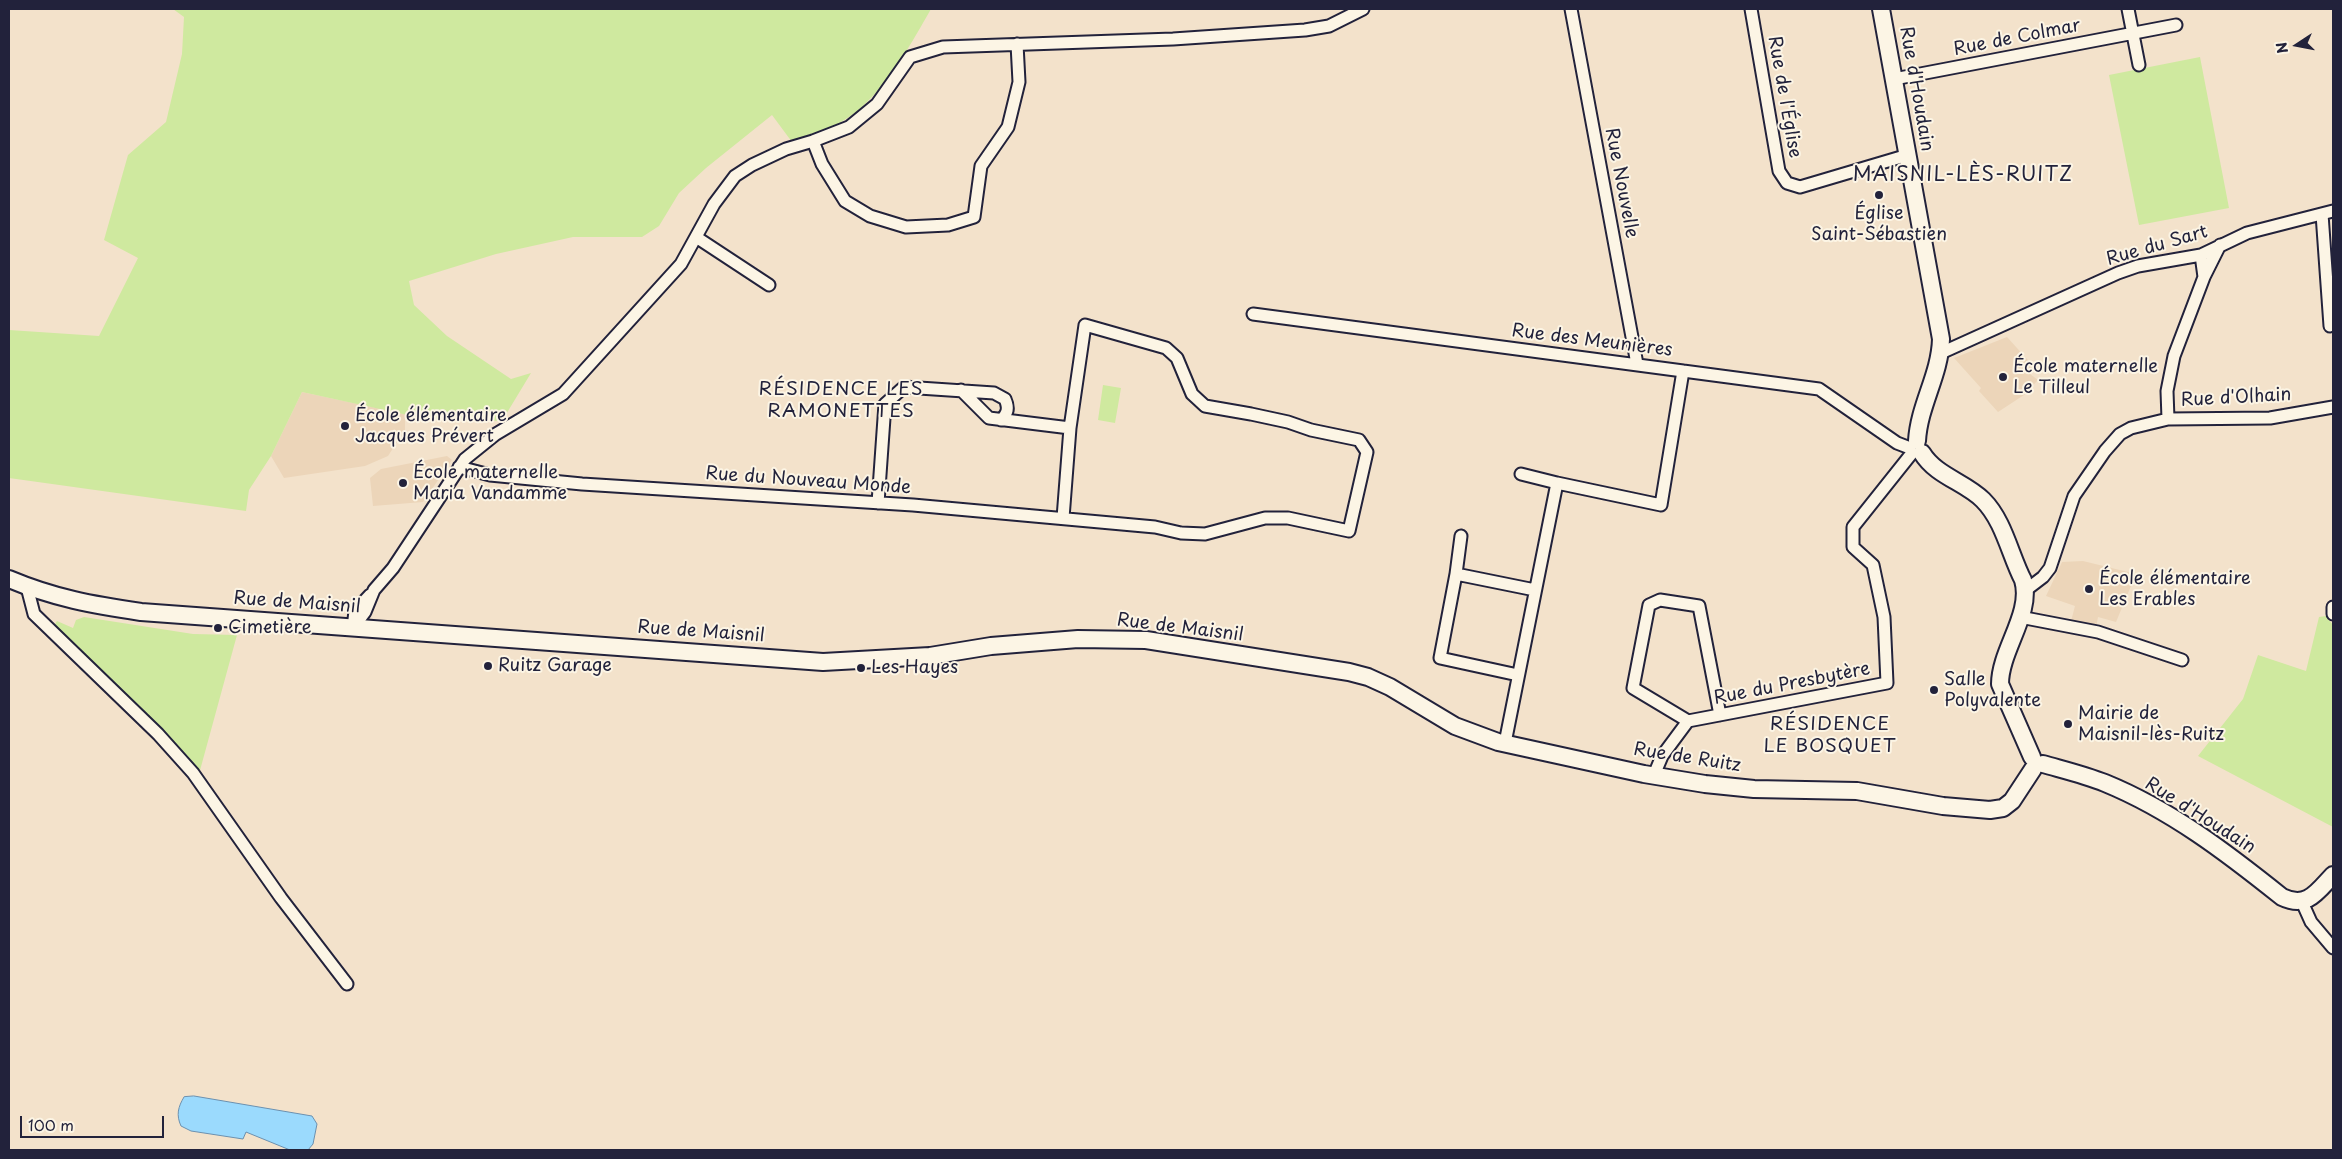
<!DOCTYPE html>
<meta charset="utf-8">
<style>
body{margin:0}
#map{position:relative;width:2342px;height:1159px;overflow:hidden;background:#f3e2cb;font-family:"Playpen Sans",sans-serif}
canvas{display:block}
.frame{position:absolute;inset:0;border:10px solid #22223b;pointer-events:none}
.north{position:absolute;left:2272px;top:20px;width:50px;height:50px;-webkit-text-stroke:4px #fcf5e5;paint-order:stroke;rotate:259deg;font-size:14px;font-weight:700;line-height:20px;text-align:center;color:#22223b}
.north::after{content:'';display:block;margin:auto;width:18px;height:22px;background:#22223b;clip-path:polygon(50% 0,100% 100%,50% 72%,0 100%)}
.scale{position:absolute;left:20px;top:1116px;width:144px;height:22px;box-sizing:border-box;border:2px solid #22223b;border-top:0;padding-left:6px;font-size:15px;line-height:18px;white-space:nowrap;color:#22223b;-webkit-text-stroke:4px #fcf5e5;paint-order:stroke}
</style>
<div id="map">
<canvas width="2342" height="1159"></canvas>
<div class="frame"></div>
<div class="north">N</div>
<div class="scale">100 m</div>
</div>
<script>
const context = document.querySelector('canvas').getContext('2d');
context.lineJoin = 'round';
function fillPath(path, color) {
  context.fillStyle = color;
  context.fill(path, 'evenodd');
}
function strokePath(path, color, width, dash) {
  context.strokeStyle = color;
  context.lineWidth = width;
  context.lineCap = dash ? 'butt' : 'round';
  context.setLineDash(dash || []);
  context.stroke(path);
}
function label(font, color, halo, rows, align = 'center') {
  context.font = font + ' "Playpen Sans",sans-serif';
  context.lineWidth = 4;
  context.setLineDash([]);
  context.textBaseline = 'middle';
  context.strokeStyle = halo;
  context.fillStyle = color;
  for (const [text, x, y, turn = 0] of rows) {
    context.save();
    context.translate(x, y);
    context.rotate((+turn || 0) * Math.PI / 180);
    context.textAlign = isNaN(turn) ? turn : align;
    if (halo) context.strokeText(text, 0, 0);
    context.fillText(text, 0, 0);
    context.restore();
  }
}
const built = new Path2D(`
 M2007 337 2036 369 2030 374 2038 380 2024 395 1998 412 1979 391 1981 388 1954 358Z
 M302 392 405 414V437L399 439 388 456 365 466 284 478 271 456Z
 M447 456 452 460 423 502 373 506 370 478 381 469Z
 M2083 561 2136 574 2116 622 2098 617 2096 628 2070 625 2075 606 2046 596 2062 562Z`);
const green = new Path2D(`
 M173 9H931C912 42 892 79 863 106 844 124 817 134 792 142L772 115 706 168 679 193 659 226 642 237H573L496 254 409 281 414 305 447 336 511 379 531 373 502 421 426 419 302 392 271 456 249 490 246 511 9 478V330L99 336 138 258 104 240 128 155 166 122 182 54 184 17Z
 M2200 57 2229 208 2139 225 2109 75Z
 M1103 385 1121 388 1115 423 1098 420Z
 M2326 616 2333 625V827L2198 756 2243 699 2258 655 2306 671 2319 617Z
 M84 617 193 634 237 635 199 774 172 740 53 627 57 621 73 628 76 620Z`);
const water = new Path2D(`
 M194 1096 312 1116 317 1124 313 1144 308 1150H290L246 1132 243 1139 191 1131 181 1126C176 1115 178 1107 184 1097Z`);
const street = new Path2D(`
 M1571 9 1637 364
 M1751 9 1779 171 1787 183 1800 187 1908 155
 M2128 9 2139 65
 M1894 79 2176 25
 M813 141 822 164 845 201 870 216 906 227 948 225 974 217 981 166 1008 127 1019 82 1017 44
 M2322 214 2330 326
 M696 237 769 285
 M2204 277 2220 245
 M1253 314 1819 389 1897 443 1910 448
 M1941 353 2118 273 2138 266 2201 255 2247 233 2333 211
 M961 390 989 418 1070 428
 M2168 419 2167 391 2174 356 2204 277 2201 255
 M459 467 490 475 582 484 913 505 1155 527 1181 533 1205 534 1265 518H1288L1349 531 1367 452 1359 440 1311 430 1288 422 1251 414 1205 406 1192 394 1177 358 1166 348 1085 325 1070 428 1063 518
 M1521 474 1557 483
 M878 503 885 404 904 387 994 393 1005 399C1009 408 1008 413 1001 420
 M1456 574 1461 536
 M27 587 34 614 158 734 193 773 281 898 347 984
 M2026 590 2043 577 2050 568 2074 496 2105 451 2120 434 2131 428 2168 419 2270 418 2333 407
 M2333 607V614
 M2020 617 2098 632 2182 660
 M353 628 365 612 374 590 393 568 465 459 496 434 563 394 681 264 714 204 735 176 752 165 786 149 813 141 849 127 877 104 910 57 943 47 1173 39 1305 30 1329 26 1363 9
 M353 628 355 611 370 595
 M1518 675 1440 658 1456 574 1535 590
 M1688 721 1633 688 1649 605 1660 600 1699 606 1720 715
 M1505 743 1557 483 1661 505 1683 371
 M1654 775 1662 756 1688 721 1887 683 1884 617 1873 565 1853 547V527L1912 453
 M2302 902 2311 922 2333 948`);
const secondary = new Path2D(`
 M1881 9 1941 339C1940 375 1919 405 1917 441
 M1922 453C1936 476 1965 482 1983 500 2004 521 2010 555 2023 580 2033 613 2000 650 2000 684L2032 757
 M9 579C54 598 93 605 141 612L823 662 930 656 991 646 1078 639 1146 640 1349 672 1368 677 1390 687 1455 726 1498 742 1644 774 1705 784 1754 789 1857 791 1943 806 1990 810 2003 808 2012 801 2033 769
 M2043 764C2064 770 2085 775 2105 783 2171 810 2227 853 2282 897 2307 909 2317 892 2333 875`);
const markers = [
 [1879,195,5,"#22223b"],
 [2003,377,5,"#22223b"],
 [345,426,5,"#22223b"],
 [403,483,5,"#22223b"],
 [2089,589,5,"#22223b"],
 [218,628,5,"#22223b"],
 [488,666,5,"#22223b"],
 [861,668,5,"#22223b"],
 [1934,690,5,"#22223b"],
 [2068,724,5,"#22223b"]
];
const streetNames = [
 ["Rue de Colmar",2017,38,-11],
 ["Rue d'Houdain",1916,89,80],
 ["Rue de l'Église",1784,97,80],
 ["Rue Nouvelle",1621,183,79],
 ["Rue du Sart",2157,246,-16],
 ["Rue des Meunières",1592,341,7],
 ["Rue d'Olhain",2236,398,-3],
 ["Rue du Nouveau Monde",808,481,4],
 ["Rue de Maisnil",297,603,4],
 ["Rue de Maisnil",1180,628,7],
 ["Rue de Maisnil",701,632,4],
 ["Rue du Presbytère",1792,684,-11],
 ["Rue de Ruitz",1687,758,9],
 ["Rue d'Houdain",2200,816,32]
];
const poiNames = [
 ["Église",1879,214,"center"],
 ["Saint-Sébastien",1879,235,"center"],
 ["École maternelle",2013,367],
 ["Le Tilleul",2013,388],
 ["École élémentaire",355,416],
 ["Jacques Prévert",355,437],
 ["École maternelle",413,473],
 ["Maria Vandamme",413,494],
 ["École élémentaire",2099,579],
 ["Les Erables",2099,600],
 ["Cimetière",228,628],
 ["Ruitz Garage",498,666],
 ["Les Hayes",871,668],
 ["Salle",1944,680],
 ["Polyvalente",1944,701],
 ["Mairie de",2078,714],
 ["Maisnil-lès-Ruitz",2078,735]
];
const neighbourhoodNames = [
 ["RÉSIDENCE LES",841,390],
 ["RAMONETTES",841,412],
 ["RÉSIDENCE",1830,725],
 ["LE BOSQUET",1830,747]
];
const quarterNames = [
 ["MAISNIL-LÈS-RUITZ",1963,175]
];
fillPath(built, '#ecd5b9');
fillPath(green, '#cfe99f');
fillPath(water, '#9bdafd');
strokePath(water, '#6b90af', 1);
strokePath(street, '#22223b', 15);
strokePath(secondary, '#22223b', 20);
strokePath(street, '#fcf5e5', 11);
strokePath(secondary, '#fcf5e5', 16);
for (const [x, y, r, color] of markers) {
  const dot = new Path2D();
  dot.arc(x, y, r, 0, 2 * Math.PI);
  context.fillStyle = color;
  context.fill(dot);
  strokePath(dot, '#fcf5e5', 2);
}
label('18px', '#22223b', '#fcf5e5', streetNames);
label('18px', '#22223b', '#fcf5e5', poiNames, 'left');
context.letterSpacing = '1px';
label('19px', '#22223b', '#fcf5e5', neighbourhoodNames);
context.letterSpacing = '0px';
context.letterSpacing = '1px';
label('20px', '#22223b', '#fcf5e5', quarterNames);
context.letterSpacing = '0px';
</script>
